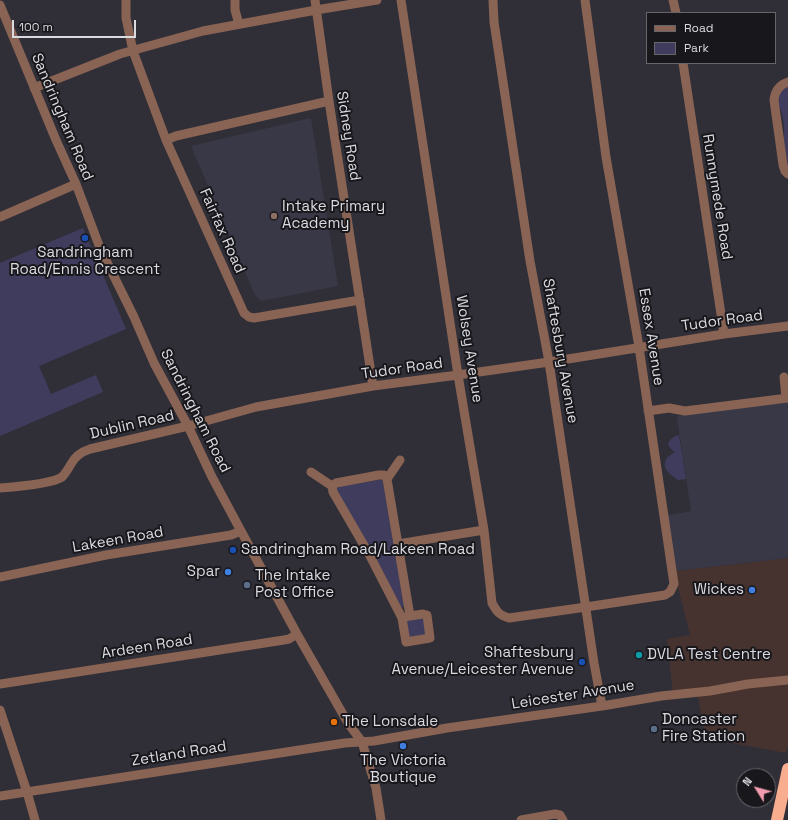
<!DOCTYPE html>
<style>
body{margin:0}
#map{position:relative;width:788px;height:820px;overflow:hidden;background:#302f38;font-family:"Space Grotesk",sans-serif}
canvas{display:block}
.legend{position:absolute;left:646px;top:12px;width:130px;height:52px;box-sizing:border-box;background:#18181c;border:1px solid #66666a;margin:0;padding:5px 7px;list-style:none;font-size:12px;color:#dadae0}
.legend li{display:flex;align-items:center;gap:8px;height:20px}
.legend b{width:20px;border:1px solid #66666a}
.north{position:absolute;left:736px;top:768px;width:40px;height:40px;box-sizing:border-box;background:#18181c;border:1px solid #66666a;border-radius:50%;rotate:307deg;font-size:11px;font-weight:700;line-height:16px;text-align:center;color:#dadae0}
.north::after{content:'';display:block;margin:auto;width:14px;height:18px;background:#f29aae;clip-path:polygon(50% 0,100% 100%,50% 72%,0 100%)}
.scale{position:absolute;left:12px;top:20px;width:124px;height:18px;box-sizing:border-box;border:2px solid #dadae0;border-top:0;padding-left:5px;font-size:12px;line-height:14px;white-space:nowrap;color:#dadae0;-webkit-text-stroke:3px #18181c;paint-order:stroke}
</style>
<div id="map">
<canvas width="788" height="820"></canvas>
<ul class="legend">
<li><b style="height:5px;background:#896353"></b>Road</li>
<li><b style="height:11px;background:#403c5e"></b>Park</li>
</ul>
<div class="north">N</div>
<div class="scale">100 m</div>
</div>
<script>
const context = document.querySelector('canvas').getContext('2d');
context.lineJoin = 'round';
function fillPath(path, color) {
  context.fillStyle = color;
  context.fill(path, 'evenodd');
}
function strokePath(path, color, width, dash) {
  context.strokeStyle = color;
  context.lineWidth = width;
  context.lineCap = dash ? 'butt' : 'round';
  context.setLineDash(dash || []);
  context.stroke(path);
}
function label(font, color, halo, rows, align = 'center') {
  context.font = font + ' "Space Grotesk",sans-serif';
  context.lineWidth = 4;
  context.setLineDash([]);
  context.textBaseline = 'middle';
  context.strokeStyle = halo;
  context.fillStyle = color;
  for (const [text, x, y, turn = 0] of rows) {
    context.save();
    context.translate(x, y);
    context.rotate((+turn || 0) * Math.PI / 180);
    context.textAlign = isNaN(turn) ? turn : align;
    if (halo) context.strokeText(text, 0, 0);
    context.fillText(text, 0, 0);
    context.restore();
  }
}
const commercial = new Path2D(`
 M788 558V745L786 753 721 741 706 743 697 692 673 694 667 639 690 635 674 571Z`);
const built = new Path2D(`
 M311 118 338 286 261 301 255 295 191 146Z
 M788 400V558L674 571 665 516 691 511 677 417 684 412Z`);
const green = new Path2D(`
 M788 87V169L783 138C786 133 783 116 781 110 779 105 780 109 778 104 776 96 781 90 788 87Z
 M83 228 126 329 39 366 51 394 96 375 103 392 0 436V263Z
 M679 435 686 479 678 480C671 475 660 468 667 458 669 456 672 454 675 452L672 450 668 445C669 439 673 437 679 435Z
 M379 480H382L383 483 404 606 402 608 336 491 337 488 340 486Z
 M421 618 424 619 426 633 422 636 410 638 408 635 406 619Z`);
const minor = new Path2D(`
 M126 0V18L133 51 166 140 244 313 249 317 254 318 360 300
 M235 0V10L239 24
 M315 0 329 101 373 386
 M401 0 458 375 484 530 492 603C497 612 499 615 509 618L586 607 665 595 670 592 674 584 639 347 606 157 585 0
 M493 0 494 22 530 261 549 362 594 663 602 706
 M673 0 676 13
 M0 5 56 140 76 184 100 248 134 317 154 363 188 426 212 477 241 531 297 634 348 723 362 742 376 788 381 820
 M683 63 724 334
 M788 82C779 85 775 91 774 100L783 165 785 171 788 174
 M34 88 120 54 203 31 316 10 377 0
 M166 140 176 136 329 101
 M0 217 76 184
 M784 377 786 398
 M648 411 669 408 685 411 788 398
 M311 472 332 486
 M379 475H384L387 479 410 616 402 618 369 554 333 492 332 486 336 483Z
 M387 479 400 460
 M0 488C13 487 52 484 62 477 66 473 68 469 71 464 75 456 81 452 90 449L188 426 256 407 373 386 458 375 549 362 724 334 788 326
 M398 544 484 530
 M0 577 106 555 231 535 241 531
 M402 618 406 642 430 638 427 615 423 614 410 616
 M0 684 284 640 289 639 297 634
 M0 710 27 792 35 820
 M0 796 345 743 374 741 447 728 602 706 661 696 710 691 748 684 788 680
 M521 820 555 814 560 815 563 820`);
const highway = new Path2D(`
 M777 820 788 769`);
const markers = [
 [274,216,4,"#8d6e63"],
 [85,238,4,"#1a4fb4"],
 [233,550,4,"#1a4fb4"],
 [228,572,4,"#3f7fe0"],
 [247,585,4,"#5c6f8a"],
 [752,590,4,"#3f7fe0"],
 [639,655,4,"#0f9aa8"],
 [582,662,4,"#1a4fb4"],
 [334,722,4,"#e8710a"],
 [654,729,4,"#5c6f8a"],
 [403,746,4,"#3f7fe0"]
];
const streetNames = [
 ["Sandringham Road",62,117,67],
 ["Sidney Road",348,136,81],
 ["Runnymede Road",717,197,81],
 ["Fairfax Road",222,231,66],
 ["Tudor Road",722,321,-8],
 ["Essex Avenue",651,337,81],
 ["Wolsey Avenue",469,349,81],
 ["Shaftesbury Avenue",560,351,80],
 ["Tudor Road",402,369,-8],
 ["Sandringham Road",195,411,63],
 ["Dublin Road",132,425,-13],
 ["Lakeen Road",118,540,-10],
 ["Ardeen Road",147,647,-9],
 ["Leicester Avenue",573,695,-9],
 ["Zetland Road",179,754,-9]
];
const poiNames = [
 ["Intake Primary",282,207],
 ["Academy",282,224],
 ["Sandringham",85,253,"center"],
 ["Road/Ennis Crescent",85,270,"center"],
 ["Sandringham Road/Lakeen Road",241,550],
 ["Spar",220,572,"right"],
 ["The Intake",255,576],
 ["Post Office",255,593],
 ["Wickes",744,590,"right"],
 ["Shaftesbury",574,653,"right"],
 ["Avenue/Leicester Avenue",574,670,"right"],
 ["DVLA Test Centre",647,655],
 ["Doncaster",662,720],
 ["Fire Station",662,737],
 ["The Lonsdale",342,722],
 ["The Victoria",403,761,"center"],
 ["Boutique",403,778,"center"]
];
fillPath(commercial, '#46322e');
fillPath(built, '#393847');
fillPath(green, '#403c5e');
strokePath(minor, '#896353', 9);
strokePath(highway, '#f8ad8e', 12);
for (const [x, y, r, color] of markers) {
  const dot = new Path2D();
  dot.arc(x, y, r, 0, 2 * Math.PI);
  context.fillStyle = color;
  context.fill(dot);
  strokePath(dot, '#18181c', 1.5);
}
label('15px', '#dadae0', '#18181c', streetNames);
label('15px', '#dadae0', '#18181c', poiNames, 'left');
</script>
